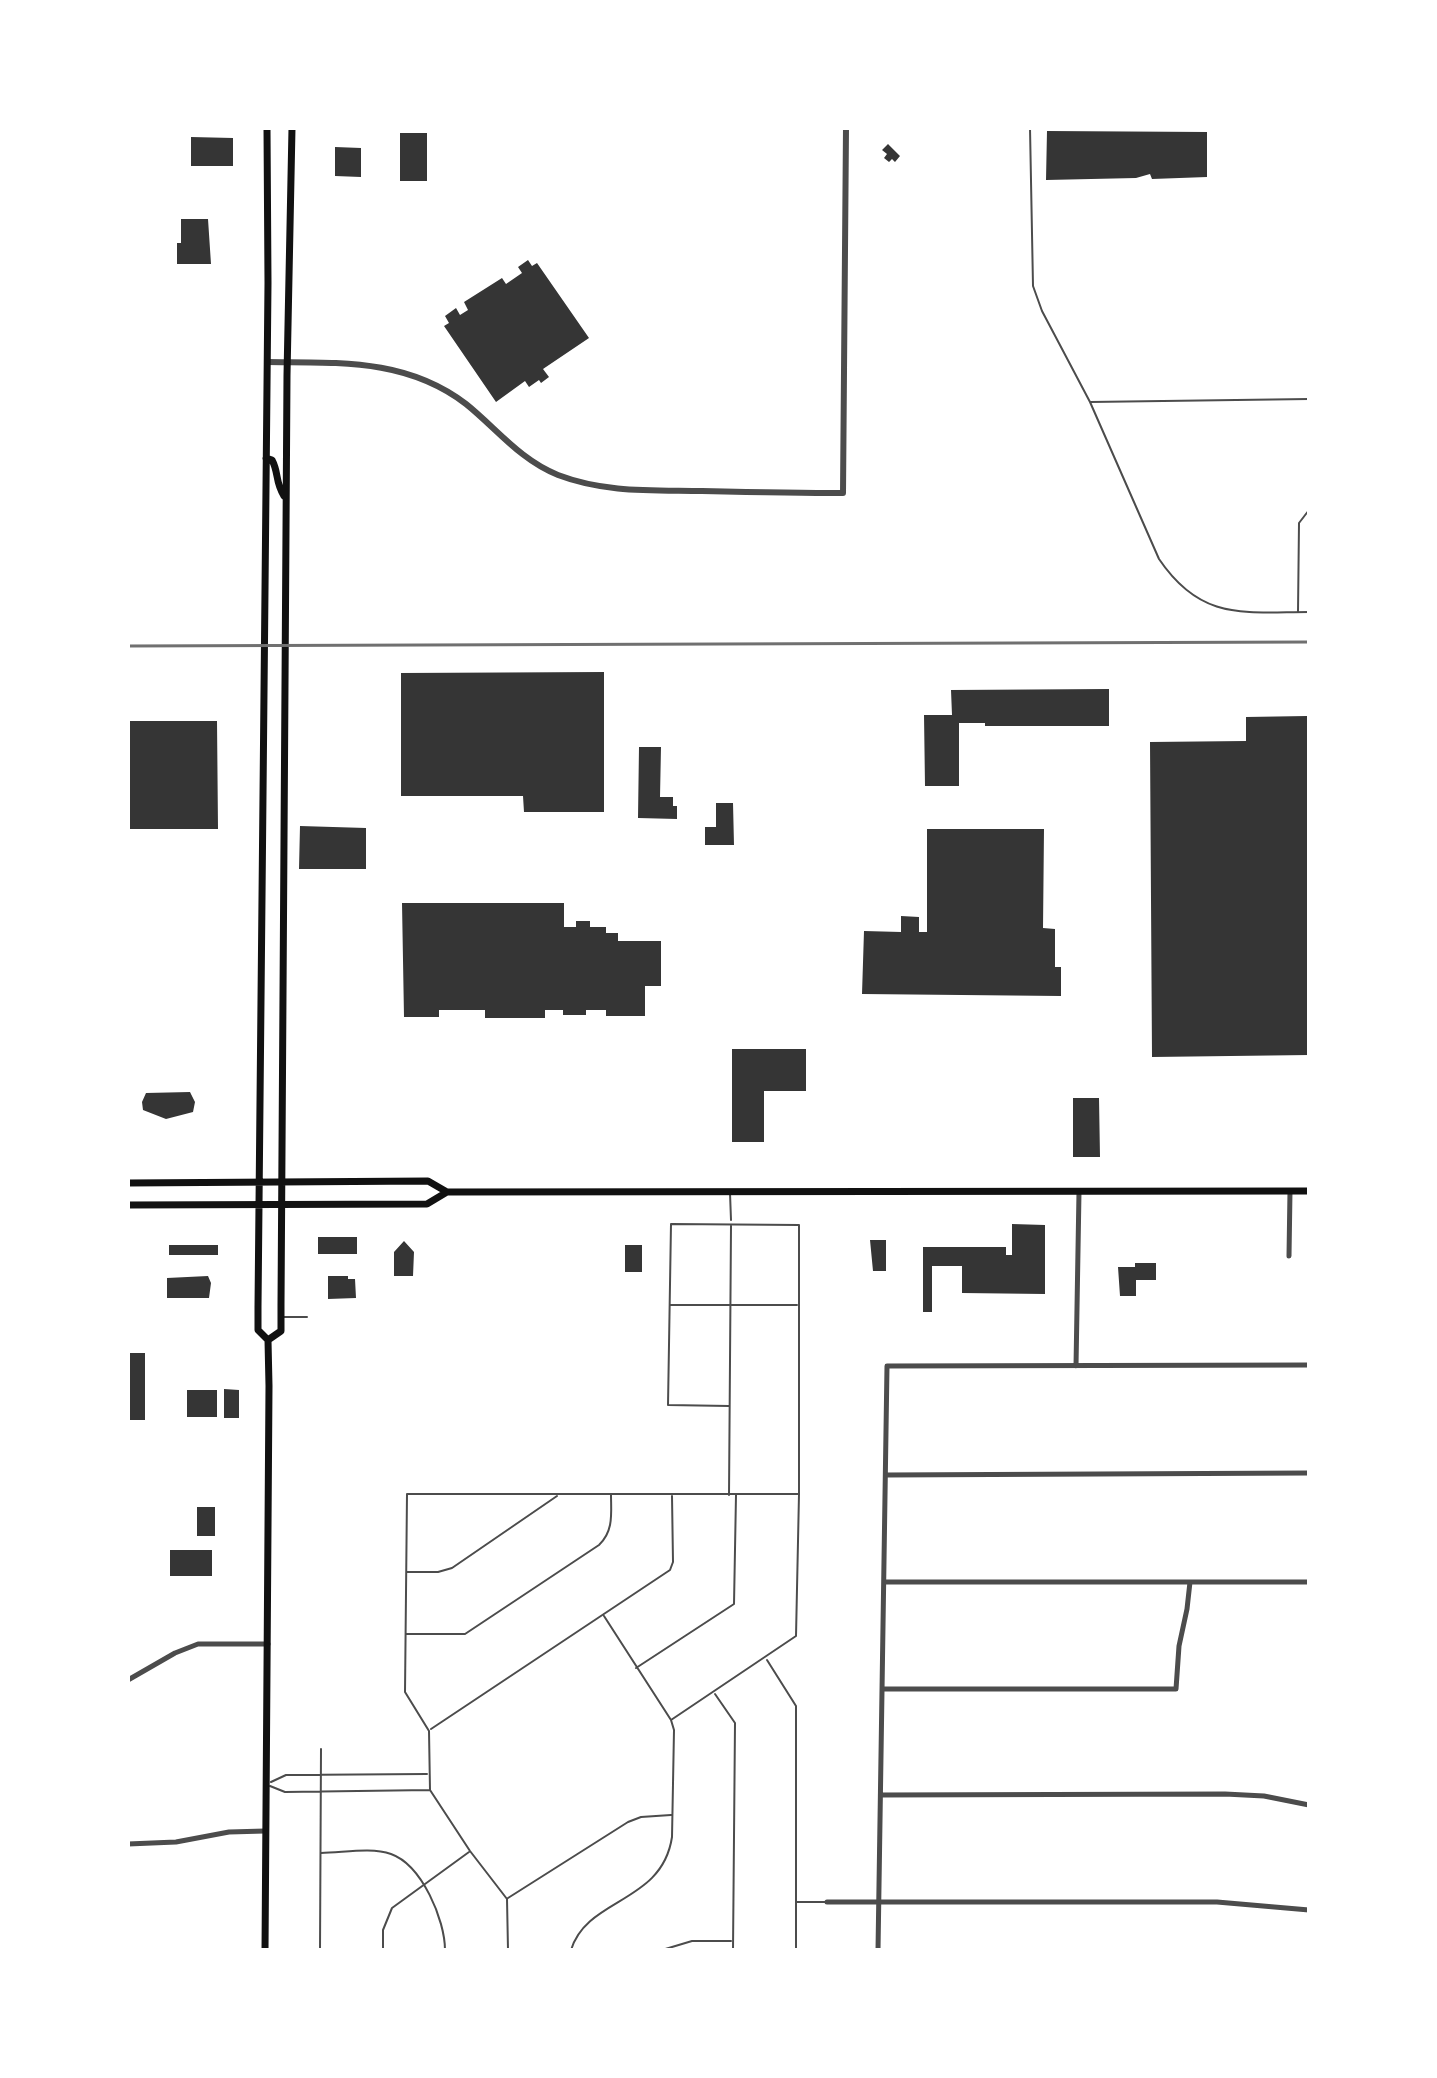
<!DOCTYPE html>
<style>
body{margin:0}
#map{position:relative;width:1437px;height:2078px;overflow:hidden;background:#fff;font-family:Mulish,sans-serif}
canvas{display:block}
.frame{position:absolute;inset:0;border:130px solid #fff;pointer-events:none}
</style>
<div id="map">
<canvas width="1437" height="2078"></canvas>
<div class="frame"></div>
</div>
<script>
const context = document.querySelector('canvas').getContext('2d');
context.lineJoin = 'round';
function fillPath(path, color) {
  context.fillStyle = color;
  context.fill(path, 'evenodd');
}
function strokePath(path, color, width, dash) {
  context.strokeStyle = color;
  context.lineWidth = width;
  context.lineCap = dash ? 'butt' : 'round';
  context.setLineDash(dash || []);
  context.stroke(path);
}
const building = new Path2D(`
 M1047 131 1207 132V177L1152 179 1150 174 1136 178 1046 180Z
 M400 133H427V181H400Z
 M191 137 233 138V166H191Z
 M888 144 900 156 895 162 892 159 889 162 884 158 887 154 882 150Z
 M335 147 361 148V177L335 176Z
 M181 219H208L211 264H177V243H181Z
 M528 260 532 266 537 263 589 338 543 369 549 377 541 383 539 380 529 387 525 381 496 402 444 326 449 323 445 316 456 308 460 315 468 310 464 302 502 278 506 284 522 273 518 267Z
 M604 672V812H524L523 796H401V673Z
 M1109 689V726H985V723H959V786H925L924 715H952L951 690Z
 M1307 716 1309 1055 1152 1057 1150 742 1246 741V717Z
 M128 721H217L218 829H128Z
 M639 747H661L660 797H673V806H677V819L638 818Z
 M716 803H733L734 845H705V827H716Z
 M300 826 366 828V869H299Z
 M927 829H1044L1043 928 1055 929V967H1061V996L862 994 864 931 901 932V916L919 917V932H927Z
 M402 903H564V927H576V921H590V927H606V933H618V941H661V986H645V1016H606V1010H586V1015H563V1010H545V1018H485V1010H439V1017H404Z
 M732 1049H806V1091H764V1142H732Z
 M190 1092 195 1102 193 1112 166 1119 143 1110 142 1102 146 1093Z
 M1073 1098H1099L1100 1157H1073Z
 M1012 1224 1045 1225V1294L962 1293V1266H932V1312H923V1247H1006V1255H1012Z
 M318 1237H357V1254H318Z
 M870 1240H886V1271H873Z
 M404 1241 414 1252 413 1276H394V1252Z
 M169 1245H218V1255H169Z
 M625 1245H642V1272H625Z
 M1135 1263H1156V1280H1136V1296H1120L1118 1267H1135Z
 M208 1276 211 1283 209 1298H167V1278Z
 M328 1276H348V1279H355L356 1298 328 1299Z
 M128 1353H145V1420H128Z
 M224 1389 239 1390V1418H224Z
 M187 1390H217V1417H187Z
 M197 1507H215V1536H197Z
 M170 1550H212V1576H170Z`);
const service = new Path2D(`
 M1030 128 1033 286 1042 311 1090 402 1159 559C1201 621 1243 612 1309 612
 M1090 402 1309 399
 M1298 612 1299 523 1309 510
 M730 1193 731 1220
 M671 1305H797
 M282 1317H307
 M729 1495 731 1226
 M407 1572H438L452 1568 557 1496
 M407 1634H465L599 1545C614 1531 611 1513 611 1494
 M767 1660 796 1706V1950
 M636 1668 734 1604 736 1495
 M715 1694 735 1723 733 1950
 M671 1720 796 1636 799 1494V1225L671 1224 668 1405 729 1406
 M431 1729 670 1570 673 1562 672 1496
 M271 1782 286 1775 427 1774
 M270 1786 285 1792 430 1790
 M321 1853C342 1853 371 1847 391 1854 422 1865 445 1920 445 1950
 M508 1898 628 1822 641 1817 671 1815
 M797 1902H827
 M320 1950 321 1749
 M383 1950V1930L392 1908 469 1852
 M508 1950 507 1899 470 1851 430 1790 429 1731 405 1692 407 1494H798
 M571 1950C587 1897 662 1904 672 1837L674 1730 671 1720 604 1616
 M662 1950 692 1941H731`);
const minor = new Path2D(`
 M1289 1256 1290 1191
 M1076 1366 1079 1192
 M886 1475 1309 1473
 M884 1582H1309
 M128 1680 175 1653 198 1644H268
 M883 1689H1176L1179 1646 1187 1609 1190 1582
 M881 1795 1225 1794 1264 1796 1309 1805
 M128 1844 176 1842 229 1832 265 1831
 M827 1902H1217L1309 1910
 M878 1950 887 1366 1309 1365`);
const tertiary = new Path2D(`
 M267 362C338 363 406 358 466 404 496 428 520 460 558 475 605 493 653 490 702 491 749 492 796 493 843 493L846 128`);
const secondary = new Path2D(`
 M266 458 272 460C279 473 275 482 284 496
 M128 1183 428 1181 447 1192 1309 1191
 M128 1205 427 1204 447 1192
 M268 1340 281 1331V1304L287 375 292 128
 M265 1950 269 1386 268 1340 258 1330V1306L268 283 267 128`);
const rail = new Path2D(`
 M128 646 1309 642`);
fillPath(building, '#353535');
strokePath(service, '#4c4c4c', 2);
strokePath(minor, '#4c4c4c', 5);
strokePath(tertiary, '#4c4c4c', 6);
strokePath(secondary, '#111', 7);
strokePath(rail, '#707070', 3);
</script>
